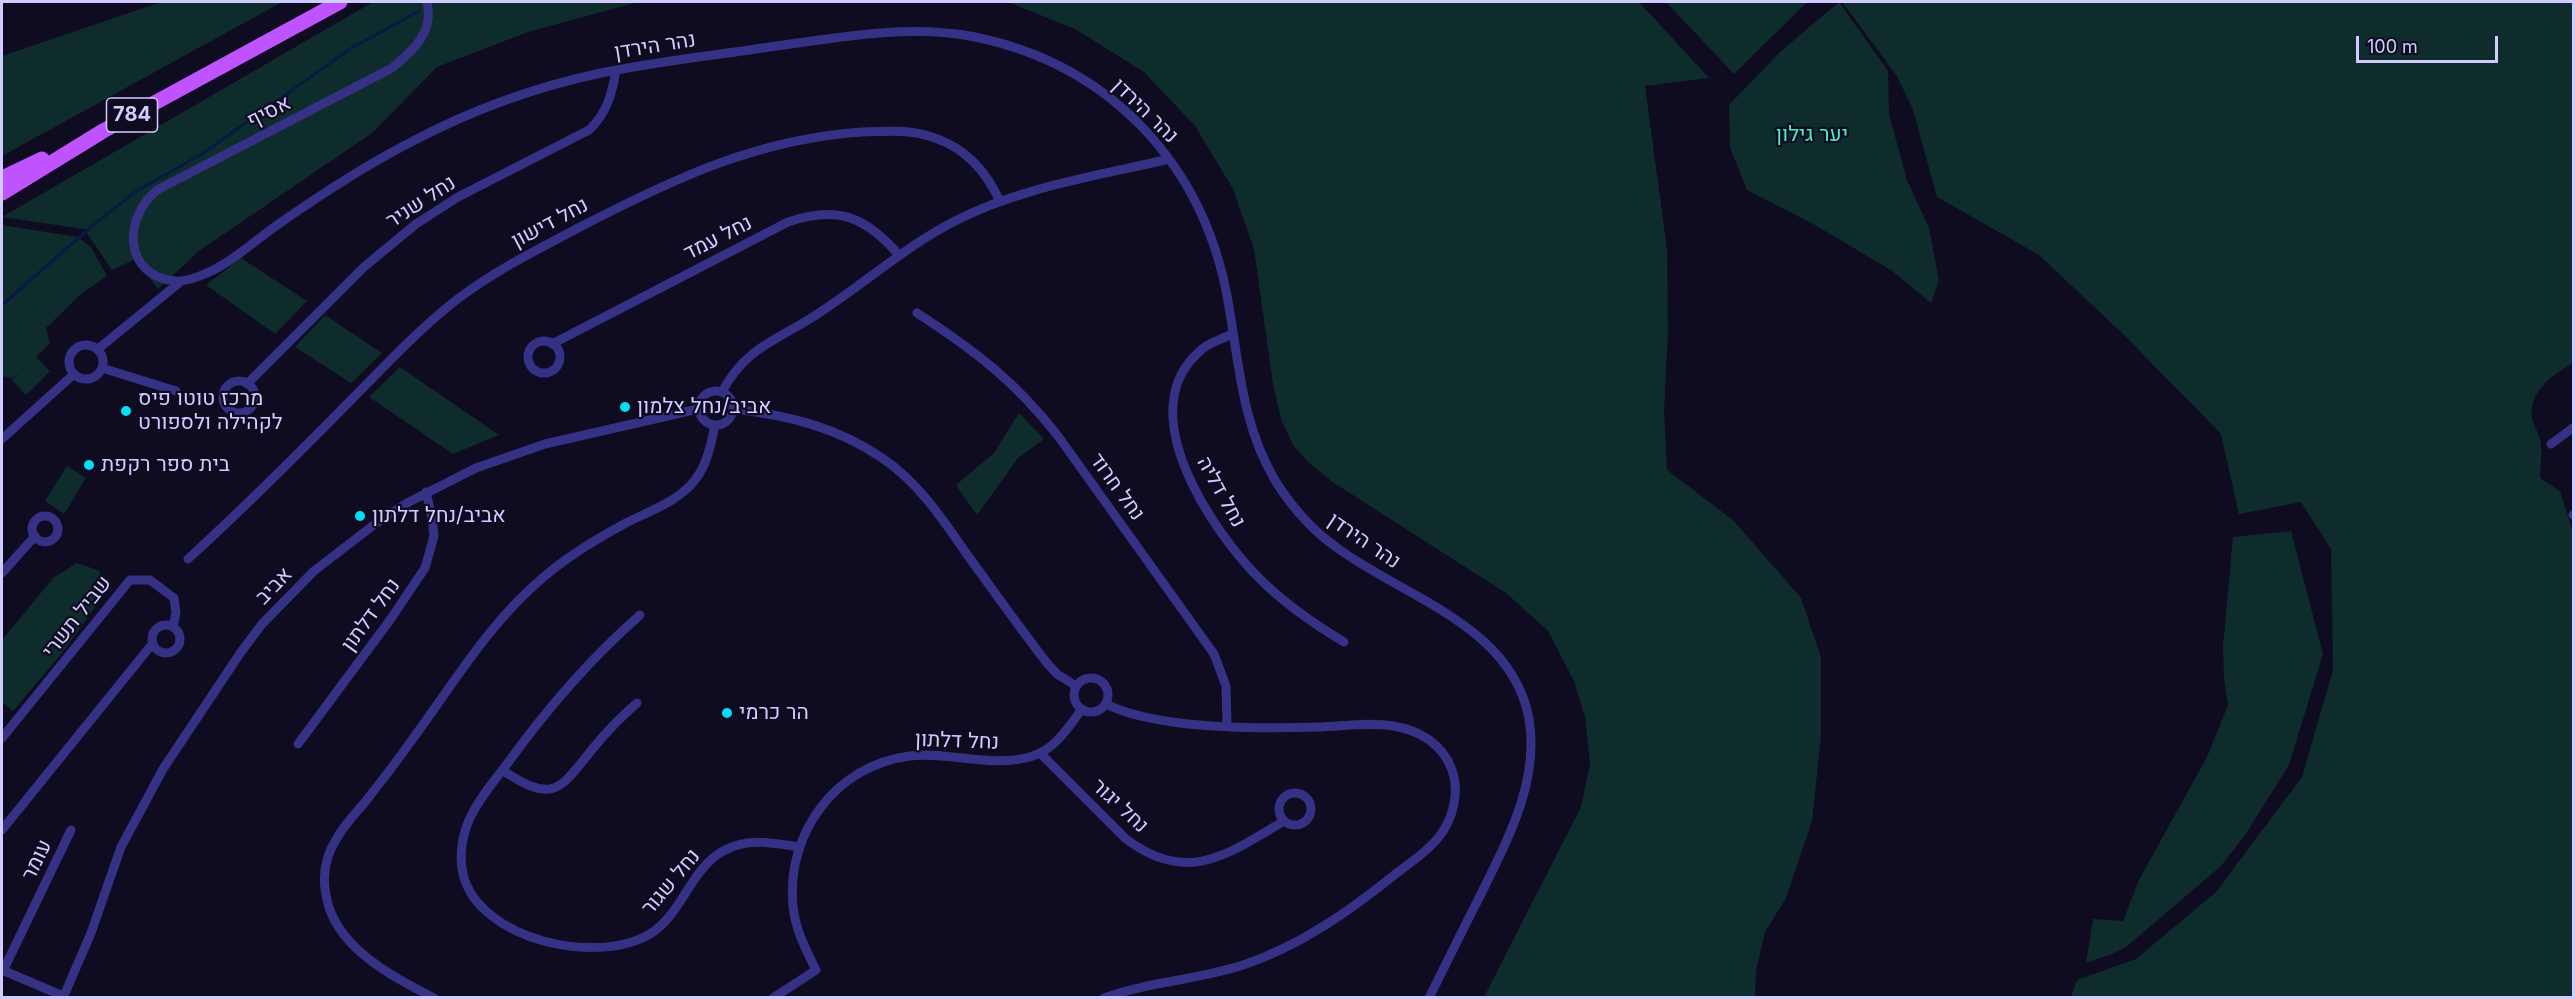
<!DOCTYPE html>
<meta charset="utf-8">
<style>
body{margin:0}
#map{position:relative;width:2575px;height:999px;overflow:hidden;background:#0f0b21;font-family:Inter,sans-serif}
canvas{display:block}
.frame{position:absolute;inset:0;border:3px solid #d1ccff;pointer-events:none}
.scale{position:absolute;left:2356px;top:36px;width:142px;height:27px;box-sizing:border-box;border:3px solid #d1ccff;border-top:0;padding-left:8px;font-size:18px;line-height:21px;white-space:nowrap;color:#d1ccff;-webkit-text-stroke:4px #0f0b21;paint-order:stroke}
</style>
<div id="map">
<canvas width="2575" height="999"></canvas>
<div class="frame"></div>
<div class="scale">100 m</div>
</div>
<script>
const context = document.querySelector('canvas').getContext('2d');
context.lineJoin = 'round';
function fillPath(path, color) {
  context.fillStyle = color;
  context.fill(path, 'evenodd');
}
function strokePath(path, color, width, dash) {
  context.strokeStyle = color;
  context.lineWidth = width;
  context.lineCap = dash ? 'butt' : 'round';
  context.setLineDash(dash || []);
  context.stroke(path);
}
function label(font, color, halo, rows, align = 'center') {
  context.font = font + ' Inter,Heebo,sans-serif';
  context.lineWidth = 4.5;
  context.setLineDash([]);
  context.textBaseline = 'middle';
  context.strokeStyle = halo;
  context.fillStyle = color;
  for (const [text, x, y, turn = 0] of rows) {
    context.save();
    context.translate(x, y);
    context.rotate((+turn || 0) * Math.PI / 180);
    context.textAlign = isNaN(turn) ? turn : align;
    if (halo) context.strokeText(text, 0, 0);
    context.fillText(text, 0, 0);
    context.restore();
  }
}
const green = new Path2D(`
 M161 2H282L2 156V56Z
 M373 2H638L528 32 437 67 372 133 199 251 158 289 136 259 112 270 84 229 2 217Z
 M1008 2H1639L1709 78 1645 86 1667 249 1668 330 1664 410 1667 470 1733 520 1801 598 1821 657V737L1812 821 1786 898 1765 932 1756 971 1755 997H1484L1581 807 1590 764 1585 717 1574 681 1548 631 1506 593 1334 483 1308 462 1293 445 1281 419 1273 384 1254 249 1233 189 1195 126 1144 72 1075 29Z
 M1666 2H1807L1734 74Z
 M1839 2 1888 71 1889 114 1907 180 1929 228 1939 280 1931 303 1891 270 1813 224 1747 190 1730 148 1729 105 1780 52Z
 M1842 2H2573V363C2554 374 2529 390 2532 417 2533 424 2538 432 2540 439 2543 451 2540 466 2540 478L2560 491 2573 532V997H2071L2077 980 2136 959 2216 892 2302 777 2333 670 2331 549 2301 502 2239 514 2221 434 2124 335 2039 255 1937 197 1913 110 1897 76Z
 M2 225 77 237 91 247 107 276 81 294 46 328 50 343 36 357 50 371 26 395 12 380 25 366 13 378 2 376Z
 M241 258 307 301 275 334 206 285Z
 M325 315 382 353 351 383 295 347Z
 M400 367 499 435 453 454 369 397Z
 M1019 413 1044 439 1018 458 977 515 956 485 994 453Z
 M67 466 86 478 64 514 45 501Z
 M2291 531 2323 654 2289 765 2245 835 2221 866 2126 947 2112 954 2086 963 2093 919 2123 921 2139 880 2207 757 2228 705 2224 678 2223 647 2233 537Z
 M77 563 100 571 94 609 63 652 13 711 2 702V640L53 578Z`);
const stream = new Path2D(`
 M2 305 98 221 138 190 202 154 350 49 419 11`);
const street = new Path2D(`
 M427 2C434 32 414 50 392 68L157 190C122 219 124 276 175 281 185 282 198 277 207 273 231 263 258 238 280 223 323 193 366 165 413 141 472 110 535 87 601 73 658 61 718 55 776 46 841 37 910 24 975 37 1111 65 1204 165 1228 301 1239 363 1242 426 1276 482 1292 507 1312 530 1336 547 1403 597 1512 625 1529 719 1540 782 1506 843 1479 898 1462 931 1446 964 1429 998
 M917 313C974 350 1015 381 1058 436L1214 654 1226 686 1227 725
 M1232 334C1221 340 1209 342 1200 351 1130 411 1212 531 1260 579 1285 604 1314 624 1344 642
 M528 357a16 16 0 1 1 32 0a16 16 0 1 1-32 0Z
 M552 344 788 222C838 205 866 217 899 255
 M69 362a17 17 0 1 1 34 0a17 17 0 1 1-34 0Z
 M98 349 179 283
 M102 368 176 391
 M223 397a16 16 0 1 1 32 0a16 16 0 1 1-32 0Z
 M247 384 364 267 416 224 458 197 589 130C607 113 612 94 616 70
 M699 408a17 17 0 1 1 34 0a17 17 0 1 1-34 0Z
 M722 392C746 346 779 340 819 313 865 283 906 246 955 221 1021 187 1097 176 1169 159
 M733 409C787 415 837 427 882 458 918 482 942 518 966 553 993 590 1019 627 1047 663L1057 674 1076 686
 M2 439 74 374
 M2551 444 2574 427
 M2573 515H2574
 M32 529a13 13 0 1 1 26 0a13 13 0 1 1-26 0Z
 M188 559C244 508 298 454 351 400 385 366 417 331 455 301 493 272 536 250 578 228 671 180 756 139 862 132 887 131 911 129 935 138 967 149 986 172 1000 201
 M2 573 35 536
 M640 615C590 659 546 710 507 764 494 781 478 800 469 820 462 837 459 856 463 874 479 941 601 967 653 932 683 911 691 869 723 851 747 837 774 843 799 847
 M152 639a14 14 0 1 1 28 0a14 14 0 1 1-28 0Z
 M1074 695a17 17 0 1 1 34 0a17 17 0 1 1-34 0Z
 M2 738 130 580H150L174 598 176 613 173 627
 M298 744 390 620 425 568 434 536 432 518 426 492
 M1040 753 1126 839C1187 885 1227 855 1284 821
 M502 770C556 806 560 788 595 746 608 730 622 716 637 703
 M1279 809a16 16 0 1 1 32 0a16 16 0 1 1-32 0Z
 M2 830 153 643
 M2 970 63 996
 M3 971 71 830
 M63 998 91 933 121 847 163 769 241 652 262 624 314 571 375 524 407 503 476 468 545 444 698 409
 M434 998C392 976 334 947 326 895 322 875 326 855 337 838 344 825 355 814 365 802 380 783 395 764 409 744 453 685 488 623 546 575 570 555 598 538 626 523 649 511 678 502 695 480 707 465 711 444 715 425
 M773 998 816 970C806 950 795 929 793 906 786 833 836 765 910 756 951 751 992 769 1033 756 1056 748 1068 728 1082 709
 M1104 998C1150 981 1200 980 1246 964 1301 945 1348 912 1393 876 1408 864 1426 853 1438 838 1453 820 1460 792 1452 770 1443 744 1419 730 1393 726 1370 722 1344 726 1321 727 1261 729 1158 730 1106 704`);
const primary = new Path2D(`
 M2 178 42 159
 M2 193 103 131 340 2`);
const markers = [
 [625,407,6,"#00dff7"],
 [126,411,6,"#00dff7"],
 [89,465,6,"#00dff7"],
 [360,516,6,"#00dff7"],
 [727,713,6,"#00dff7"]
];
const shields = [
 [132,115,51]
];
const shieldNames = [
 ["784",132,115]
];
const streetNames = [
 ["נהר הירדן",655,46,-9],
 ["נהר הירדן",1145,111,44],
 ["אסיף",269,112,-27],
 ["נחל שניר",421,202,-33],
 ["נחל דישון",550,223,-28],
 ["נחל עמד",718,238,-27],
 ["נחל חרוד",1117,487,54],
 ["נחל דליה",1221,492,61],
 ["נהר הירדן",1364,541,34],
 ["אביב",274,586,-46],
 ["נחל דלתון",371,615,-54],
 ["שביל תשרי",77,617,-52],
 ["נחל דלתון",957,741,2],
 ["נחל יגור",1120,806,43],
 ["עומר",37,860,-64],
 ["נחל שגור",671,882,-50]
];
const parkNames = [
 ["יער גילון",1812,135]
];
const poiNames = [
 ["מרכז טוטו פיס",138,399],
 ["לקהילה ולספורט",138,423],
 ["אביב/נחל צלמון",637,407],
 ["בית ספר רקפת",101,465],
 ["אביב/נחל דלתון",372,516],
 ["הר כרמי",739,713]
];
fillPath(green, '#0e2c2b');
strokePath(stream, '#051b41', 3);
strokePath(street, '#353285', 9);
strokePath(primary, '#be53ff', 15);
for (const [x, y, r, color] of markers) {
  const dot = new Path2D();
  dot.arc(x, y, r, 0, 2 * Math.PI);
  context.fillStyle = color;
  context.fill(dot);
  strokePath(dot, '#0f0b21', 2);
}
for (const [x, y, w] of shields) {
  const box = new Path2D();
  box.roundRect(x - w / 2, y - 17, w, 34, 4.5);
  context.fillStyle = '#0f0b21';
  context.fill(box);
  strokePath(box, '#d1ccff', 1.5);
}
label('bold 20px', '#d1ccff', null, shieldNames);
label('21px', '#d1ccff', '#0f0b21', streetNames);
label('21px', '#4de9c2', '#0f0b21', parkNames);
label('21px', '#d1ccff', '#0f0b21', poiNames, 'left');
</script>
